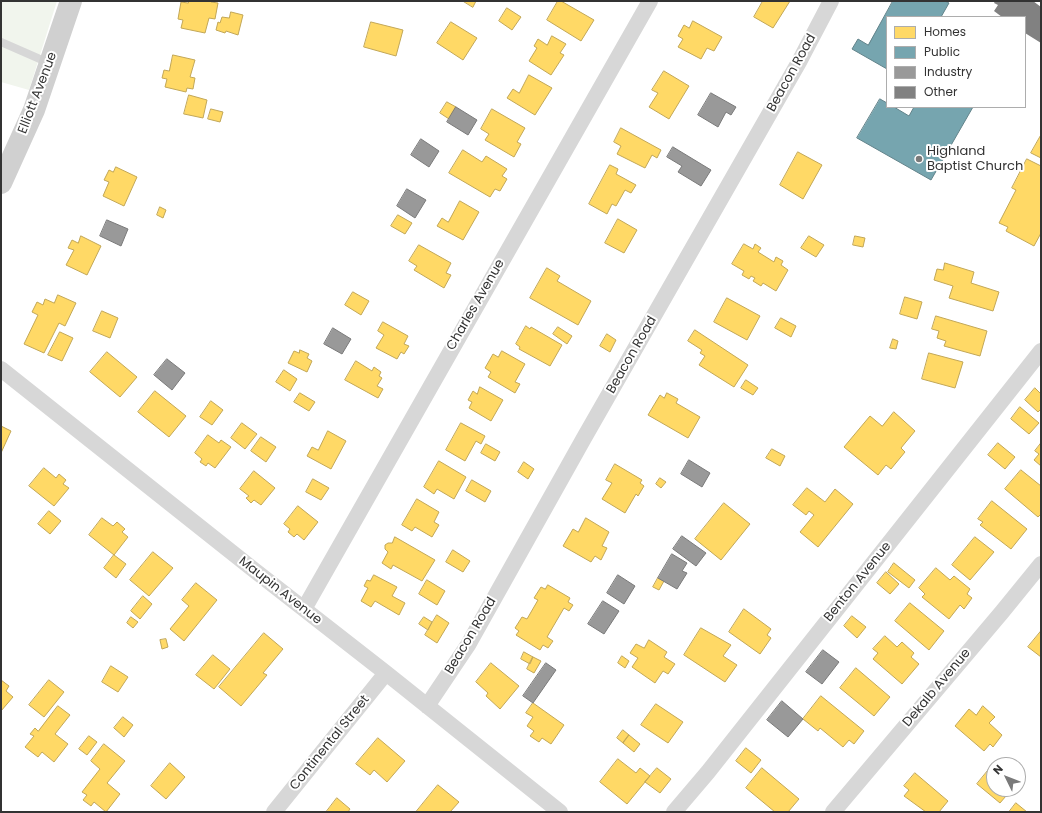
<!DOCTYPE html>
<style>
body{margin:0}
#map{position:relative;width:1042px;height:813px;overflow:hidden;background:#fff;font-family:Poppins,sans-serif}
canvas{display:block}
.frame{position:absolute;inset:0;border:2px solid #333;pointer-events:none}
.legend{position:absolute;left:886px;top:16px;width:140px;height:92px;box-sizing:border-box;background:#fff;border:1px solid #adadad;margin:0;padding:5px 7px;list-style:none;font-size:12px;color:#333}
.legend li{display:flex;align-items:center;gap:8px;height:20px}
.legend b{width:20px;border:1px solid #adadad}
.north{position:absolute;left:986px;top:757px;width:40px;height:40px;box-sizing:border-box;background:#fff;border:1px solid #adadad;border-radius:50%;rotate:313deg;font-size:11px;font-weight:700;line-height:16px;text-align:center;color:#333}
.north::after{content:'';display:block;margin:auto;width:14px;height:18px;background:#7a7a7a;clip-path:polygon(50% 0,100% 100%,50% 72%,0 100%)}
</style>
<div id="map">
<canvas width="1042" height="813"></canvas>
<div class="frame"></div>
<ul class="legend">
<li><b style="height:11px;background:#ffd966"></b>Homes</li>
<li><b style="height:11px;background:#76a5af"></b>Public</li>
<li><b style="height:11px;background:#999"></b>Industry</li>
<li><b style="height:11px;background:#818181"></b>Other</li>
</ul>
<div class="north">N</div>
</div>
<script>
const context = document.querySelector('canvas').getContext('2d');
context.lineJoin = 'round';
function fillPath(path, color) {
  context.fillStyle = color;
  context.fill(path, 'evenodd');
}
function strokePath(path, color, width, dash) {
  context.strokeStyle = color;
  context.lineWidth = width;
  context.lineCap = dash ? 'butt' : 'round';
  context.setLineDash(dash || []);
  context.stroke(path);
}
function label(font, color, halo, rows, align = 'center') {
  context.font = font + ' Poppins,sans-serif';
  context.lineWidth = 4;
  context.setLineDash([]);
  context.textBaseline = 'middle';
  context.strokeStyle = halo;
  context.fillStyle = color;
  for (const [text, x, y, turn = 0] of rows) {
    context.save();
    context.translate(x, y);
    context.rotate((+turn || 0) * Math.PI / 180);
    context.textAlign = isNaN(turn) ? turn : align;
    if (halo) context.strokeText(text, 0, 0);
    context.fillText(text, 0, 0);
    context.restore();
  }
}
const green = new Path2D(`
 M1 1H57L29 90 1 82Z`);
const homes = new Path2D(`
 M189 1H211V2L218 3 215 19 209 18 205 33 181 28 183 20 178 19 181 2 188 3Z
 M463 1H476L473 7Z
 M558 1H561L594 20 581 41 547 20Z
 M763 1H790L773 28 754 17Z
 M507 8 521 17 512 30 499 21Z
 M231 12 243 15 238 35 226 31 225 33 216 30 218 22 220 23 222 17 229 18Z
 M693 21 722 37 714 51 707 48 701 59 678 47 683 39 678 36 684 25 689 28Z
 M371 22 403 30 396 56 364 47Z
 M451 22 477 38 463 60 437 43Z
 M552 36 566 44 560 53 564 55 551 75 529 61 537 48 534 46 538 39 547 45Z
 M173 55 195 60 190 77 195 78 193 89 187 88 186 92 165 87 167 79 162 78 164 70 169 71Z
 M664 71 689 86 669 119 649 107 658 93 652 90Z
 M529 75 552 88 535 115 507 98 513 89 519 93Z
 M189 95 207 100 203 118 184 114Z
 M447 102 456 107 449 119 440 113Z
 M211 109 223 112 220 122 208 119Z
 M492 109 525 128 517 142 521 144 514 157 485 140 489 134 481 129Z
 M621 128 661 150 657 158 652 155 645 168 617 154 621 146 614 142Z
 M1041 135V158L1031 153Z
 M463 150 482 162 486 156 507 169 502 176 507 179 500 191 495 189 490 197 449 173Z
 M798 152 822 165 803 199 780 185Z
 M1027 159 1041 166V233L1034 246 1006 231 1008 227 999 223 1016 190 1012 188Z
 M610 165 618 169 616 174 636 185 631 193 625 190 616 206 612 204 607 214 589 204Z
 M116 167 137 177 124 206 103 196 109 182 104 180 109 170 113 172Z
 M460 201 479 212 463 240 437 226 442 218 448 222Z
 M160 207 166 210 163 218 157 215Z
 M398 215 412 223 405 234 391 226Z
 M618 219 637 230 624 253 605 243Z
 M81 236 101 246 87 275 66 265 74 250 68 248 72 240 78 243Z
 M809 236 824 245 816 257 801 248Z
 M855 236 865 238 863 247 853 245Z
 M744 244 753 249 755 244 761 248 758 252 774 262 776 257 783 261 781 265 788 270 776 291 763 283 761 286 753 281 755 278 751 276 749 279 742 275 744 271 732 264Z
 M419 245 451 263 446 273 451 275 444 288 414 270 417 266 409 261Z
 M945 263 974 272 971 283 999 292 993 311 949 298 953 286 934 280 937 269 943 270Z
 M547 268 560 276 557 281 591 301 578 325 530 298Z
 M353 292 369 301 361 315 345 305Z
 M58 295 76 303 65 326 59 323 44 353 24 344 38 315 32 312 37 302 43 305 45 299 54 303Z
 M905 297 922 302 917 319 900 314Z
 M727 298 760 316 747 340 714 322Z
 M102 311 118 318 110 338 93 331Z
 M936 316 987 331 980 356 944 346 946 341 937 338 939 331 932 329Z
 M781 318 796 326 791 337 775 328Z
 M383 322 408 336 404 344 409 346 404 354 401 352 397 359 376 348 384 335 378 331Z
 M526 326 530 329 531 327 562 345 550 366 519 349 520 347 516 344Z
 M558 327 572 336 567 344 553 334Z
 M695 330 748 365 734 387 699 365 705 356 700 353 702 350 688 341Z
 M60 332 73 338 62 361 48 355Z
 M607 334 616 340 610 352 600 346Z
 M893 339 898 341 896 349 890 348Z
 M300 350 309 354 307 358 312 361 307 372 288 363 294 351 299 353Z
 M502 351 525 364 515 382 520 384 515 393 488 377 491 372 485 368 493 354 498 357Z
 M107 352 137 377 120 397 90 372Z
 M929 353 963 362 955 388 922 379Z
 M356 361 372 371 374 367 381 372 379 376 382 378 377 386 383 389 378 398 345 380Z
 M284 370 297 379 290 391 276 382Z
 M746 380 758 388 753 395 741 388Z
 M480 387 503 400 491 421 469 408 472 402 468 400 473 391 477 394Z
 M1035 388 1041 394V409L1038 412 1025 400Z
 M155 391 186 416 169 437 138 412Z
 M300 393 315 402 309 411 294 402Z
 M667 393 678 399 676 403 700 417 688 438 648 415 660 395 664 398Z
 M211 401 223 410 212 425 200 417Z
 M1020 407 1039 423 1029 434 1011 419Z
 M894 412 915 431 901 448 905 452 891 469 886 465 878 475 844 447 870 416 882 426Z
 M242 423 257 434 245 449 231 438Z
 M461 423 485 436 481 444 476 441 465 461 446 450Z
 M1 426 11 431 1 453Z
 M328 431 346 441 331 469 307 456 312 447 318 450Z
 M208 435 219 443 221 440 231 447 215 468 208 463 206 466 200 462 202 459 195 453Z
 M261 437 276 447 266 462 251 451Z
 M998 443 1015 457 1005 469 988 455Z
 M1041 443V466L1034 460 1039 454 1035 451Z
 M486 444 500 452 495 461 481 453Z
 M772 449 785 456 780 466 766 458Z
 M439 461 466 477 454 499 437 489 434 494 424 487Z
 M524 462 534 469 528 479 518 472Z
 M615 464 642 480 640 483 644 486 638 496 636 494 625 513 602 499 612 483 606 480Z
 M44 468 56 478 59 474 66 480 63 484 69 488 54 506 29 486Z
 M1021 470 1041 486V514L1038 517 1005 489Z
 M254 471 275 488 261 505 254 500 251 503 246 498 249 496 240 489Z
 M660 478 666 482 661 488 656 484Z
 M313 479 329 488 321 500 306 492Z
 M472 480 491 491 485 502 466 491Z
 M807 488 825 502 835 489 853 504 818 547 800 532 814 515 809 511 806 515 793 505Z
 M417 499 439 512 434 522 439 525 432 537 415 527 412 531 402 525Z
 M992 501 1027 529 1011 549 980 525 983 522 978 519Z
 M724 503 750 524 721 560 695 539Z
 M298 506 318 522 304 540 297 534 294 537 288 532 290 529 284 524Z
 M49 511 61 521 50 534 38 524Z
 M102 518 113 526 117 522 125 529 122 532 128 537 114 555 89 535Z
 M586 518 609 532 602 546 607 548 601 560 595 556 591 562 563 546 573 529 578 532Z
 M395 537 435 560 422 581 393 565 391 569 382 563 388 552 385 549V545L388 543H392Z
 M975 537 994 552 970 580 952 565Z
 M453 550 470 561 463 572 446 562Z
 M153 552 173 568 149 596 130 580Z
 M114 555 126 564 116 578 104 568Z
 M894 563 915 580 909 588 888 572Z
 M936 568 950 580 954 576 970 589 967 594 972 598 964 609 960 605 949 619 922 597 925 594 919 588Z
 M886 572 899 584 890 594 877 583Z
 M374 575 397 587 392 596 405 603 399 615 375 601 371 607 361 601 368 588 364 586 367 580 370 581Z
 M658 578 664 581 659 590 653 587Z
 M427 580 445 591 437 605 419 594Z
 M196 583 217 600 184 641 170 629 189 606 182 600Z
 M548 585 570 598 568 602 573 605 569 611 564 608 547 637 553 641 548 648 543 645 540 650 516 635 519 631 515 628 522 617 527 619 538 600 534 598 541 587 545 589Z
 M143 596 152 604 140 619 131 611Z
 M910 603 944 631 929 650 895 621Z
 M744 609 771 629 767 635 771 638 760 654 729 632Z
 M437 615 449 623 437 643 425 635Z
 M852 616 866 627 857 638 844 626Z
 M131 617 138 622 133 628 127 623Z
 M424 617 432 622 428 630 419 624Z
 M701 628 731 645 723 656 737 665 725 682 684 655Z
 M1041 631V657L1028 647Z
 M264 633 283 649 263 673 267 675 241 706 219 687Z
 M885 636 897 647 902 642 914 653 911 657 919 664 902 684 873 659 878 653 873 649Z
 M166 639 168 647 162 649 160 640Z
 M649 640 667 652 664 657 675 664 668 674 663 671 655 683 632 667 638 658 630 653 636 644 644 648Z
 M524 652 533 657 530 664 521 659Z
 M213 655 230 669 214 689 196 675Z
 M622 656 629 661 625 668 618 663Z
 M533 657 541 661 534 673 527 669Z
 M491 663 519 686 500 709 486 696 488 693 476 682Z
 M111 666 128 677 118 692 102 682Z
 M856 668 890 697 874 716 840 688Z
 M1 680 9 686 6 691 13 697 1 711Z
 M49 680 64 692 44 717 29 705Z
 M821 696 864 731 854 744 849 740 843 747 820 728 818 731 803 719Z
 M533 703 564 725 551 744 542 738 539 742 530 736 534 731 527 726 533 717 526 713Z
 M656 704 683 722 668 743 641 725Z
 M58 706 70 715 55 734 68 744 54 762 42 752 38 757 25 747 34 736 30 734 35 728 38 731Z
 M983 706 995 717 989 723 1002 735 993 747 990 744 984 751 955 726 969 709 976 715Z
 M123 717 133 725 124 737 114 728Z
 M623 730 629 735 623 743 617 738Z
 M629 735 640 744 634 752 623 743Z
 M89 736 97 742 87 755 79 749Z
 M378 738 405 761 387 782 374 770 370 775 356 764Z
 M104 744 125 761 107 783 120 794 106 812 94 802 91 806 83 800 87 795 82 792 100 769 91 761Z
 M746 748 761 760 751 773 736 761Z
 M618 759 636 773 640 768 650 776 627 804 600 782Z
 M995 762 998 765H994V789H1012L1000 803 977 784Z
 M170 763 185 777 166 799 151 786Z
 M657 768 671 779 660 793 645 782Z
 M762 768 799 799 788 812H775L746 788Z
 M915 773 948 801 939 812H926L904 796 909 790 904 786Z
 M438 785 459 802 450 812H416Z
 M337 798 350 809 348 812H328L327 811Z
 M1016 803 1027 812H1009Z`);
const public = new Path2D(`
 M893 1H945L949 3 941 17H887V69L852 49 858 39 868 45Z
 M880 99 887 103V107H894L909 116 914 107H973L931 180 857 138Z`);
const industry = new Path2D(`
 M711 93 736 107 731 115 726 112 718 127 698 115Z
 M456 107 477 120 468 135 447 122Z
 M421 139 439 151 429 167 411 155Z
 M673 147 711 170 701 186 678 172 682 166 667 157Z
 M407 189 426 200 415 218 397 206Z
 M107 220 128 229 121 246 100 236Z
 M333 328 351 339 342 354 324 344Z
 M167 359 185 373 172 390 154 375Z
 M689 460 710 473 702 487 681 474Z
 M682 536 706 553 696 566 673 549Z
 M672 554 687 563 682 571 687 573 677 589 658 578Z
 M618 575 635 586 624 604 607 593Z
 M603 601 619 611 604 634 588 624Z
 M823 650 839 662 822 684 806 672Z
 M546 663 556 670 533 703 523 696Z
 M782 701 803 719 788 737 767 720Z`);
const building = new Path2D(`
 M995 1H1033L1041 7V43L1025 33V17H1002L994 11 998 5 994 3Z`);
const lane = new Path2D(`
 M1 42 49 63`);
const street = new Path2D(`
 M1 369 254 570 386 673 560 812
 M304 609 650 1
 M427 706 468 645 584 438 799 62 831 1
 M274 812 386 673
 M674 812 708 772 1041 351
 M833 812 1002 612 1041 564`);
const secondary = new Path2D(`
 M1 183 34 110 71 1`);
const markers = [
 [919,159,4,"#7a7a7a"]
];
const streetNames = [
 ["Beacon Road",792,73,-61],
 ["Elliott Avenue",38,93,-69],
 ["Charles Avenue",476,305,-60],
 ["Beacon Road",632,355,-60],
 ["Benton Avenue",858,582,-51],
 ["Maupin Avenue",280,591,38],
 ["Beacon Road",471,636,-59],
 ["Dekalb Avenue",937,688,-50],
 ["Continental Street",330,743,-51]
];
const poiNames = [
 ["Highland",927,152],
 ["Baptist Church",927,167]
];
fillPath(green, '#f1f5ed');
fillPath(homes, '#ffd966');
strokePath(homes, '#c2a757', 1);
fillPath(public, '#76a5af');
strokePath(public, '#62838a', 1);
fillPath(industry, '#999');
strokePath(industry, '#7a7a7a', 1);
fillPath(building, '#818181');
strokePath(lane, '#d7d7d7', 8);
strokePath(street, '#d7d7d7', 16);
strokePath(secondary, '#d0d0d0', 22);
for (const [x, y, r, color] of markers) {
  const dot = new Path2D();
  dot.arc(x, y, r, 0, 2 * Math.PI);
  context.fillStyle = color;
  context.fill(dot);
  strokePath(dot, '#fff', 1.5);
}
label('13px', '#333', '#fff', streetNames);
label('13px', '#333', '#fff', poiNames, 'left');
</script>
